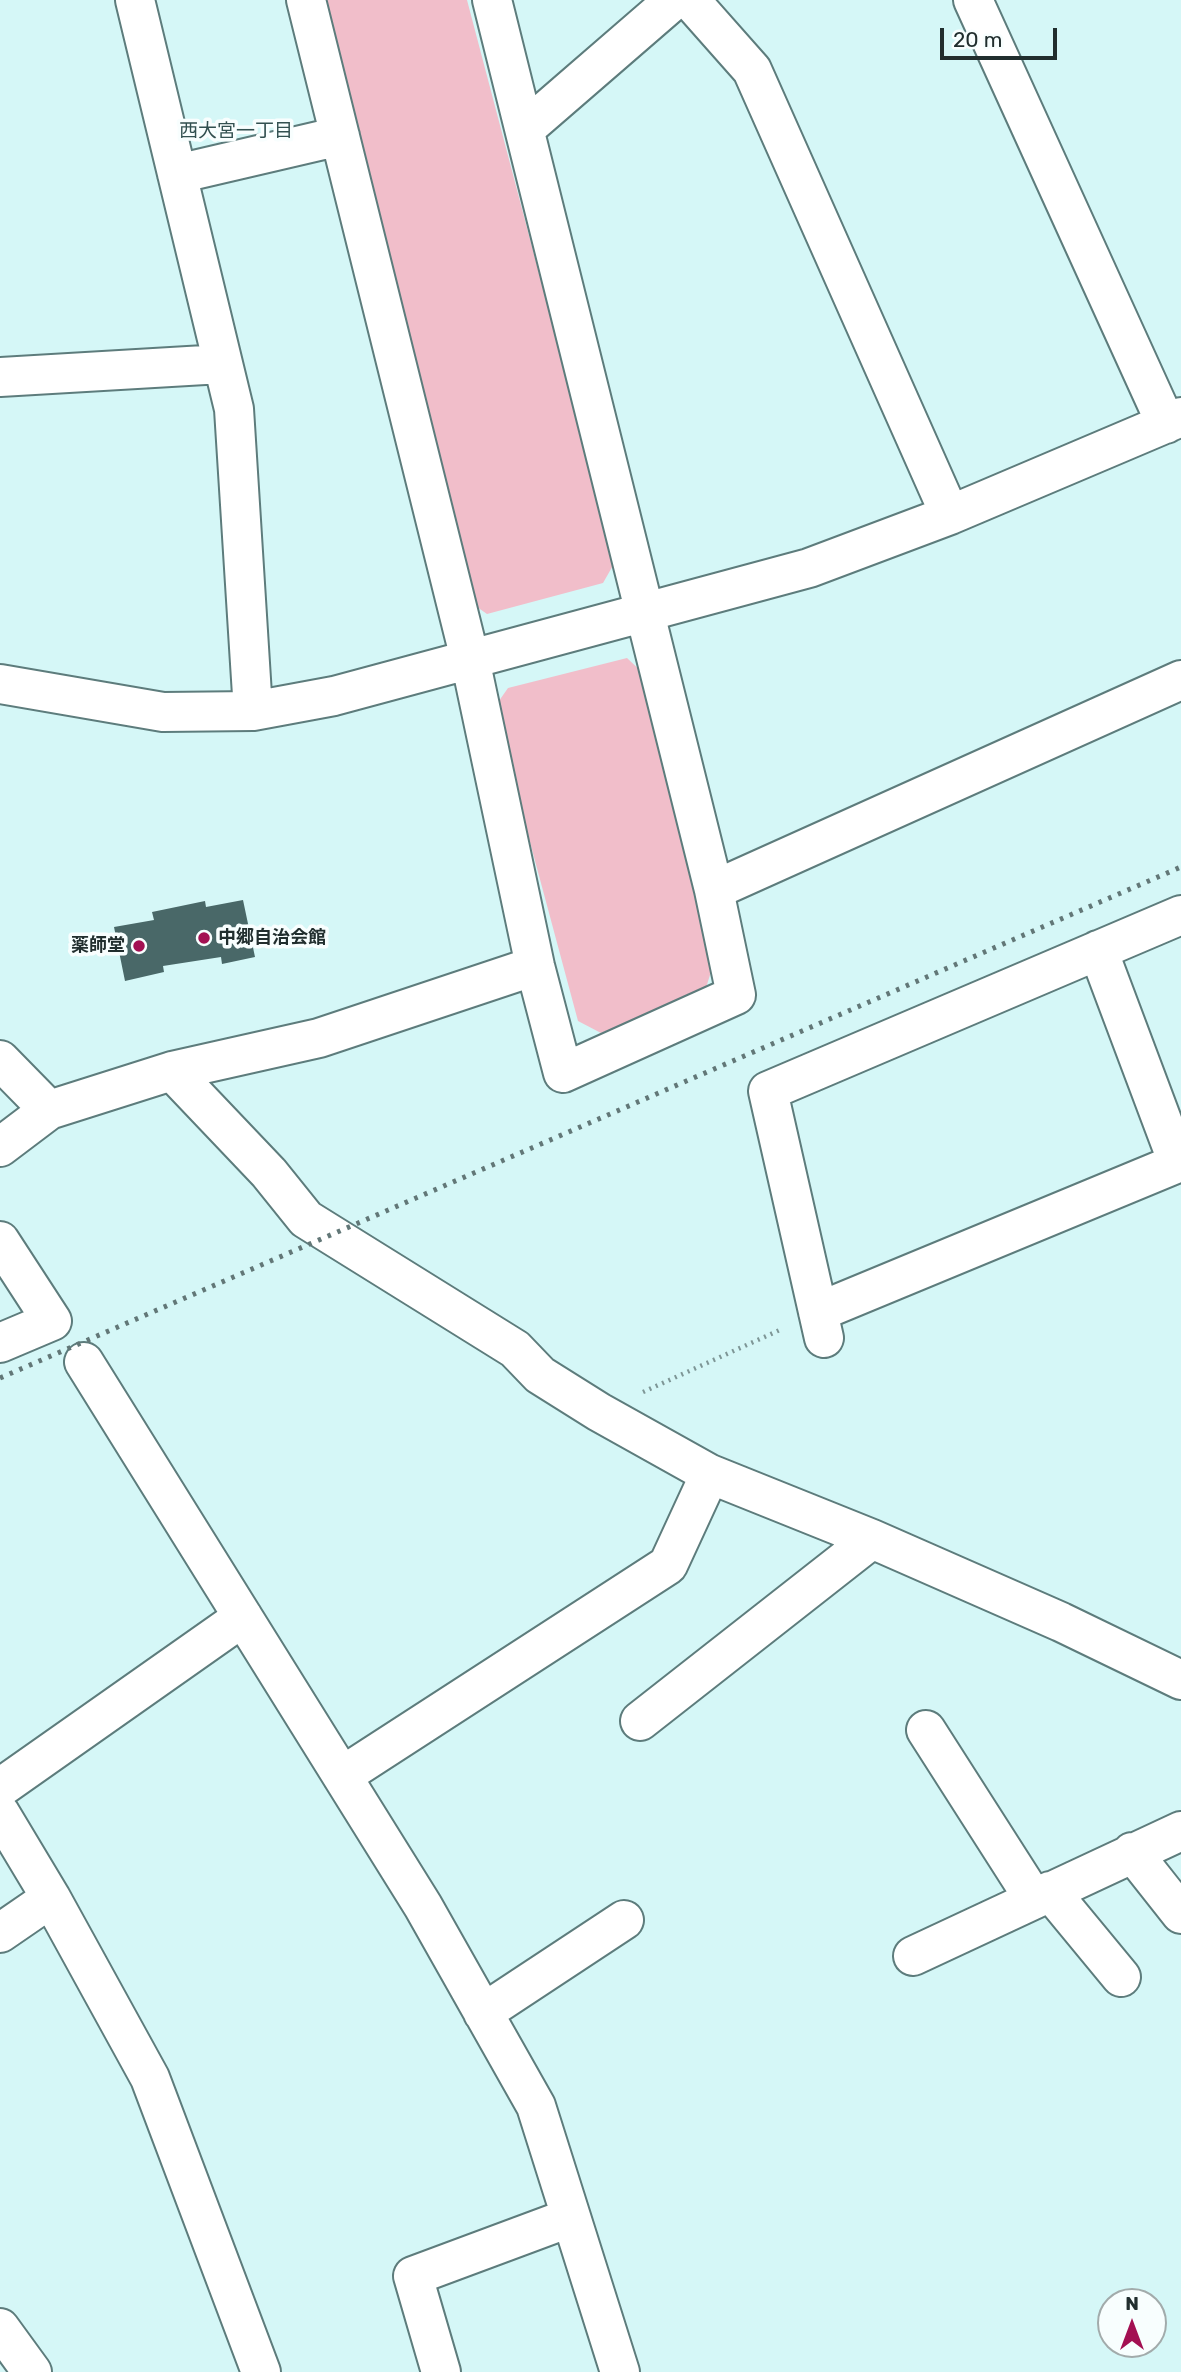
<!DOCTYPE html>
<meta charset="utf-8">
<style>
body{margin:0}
#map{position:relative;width:1181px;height:2372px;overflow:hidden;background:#d5f7f7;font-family:Rubik,sans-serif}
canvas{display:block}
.north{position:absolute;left:1097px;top:2288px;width:70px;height:70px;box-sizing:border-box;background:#f8fefe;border:2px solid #a2abab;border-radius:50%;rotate:0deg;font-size:19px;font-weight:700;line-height:28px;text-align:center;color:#212e2e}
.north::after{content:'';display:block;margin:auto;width:24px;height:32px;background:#a31052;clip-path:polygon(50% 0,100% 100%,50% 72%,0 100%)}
.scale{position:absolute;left:940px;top:28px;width:117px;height:32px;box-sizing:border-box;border:4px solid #212e2e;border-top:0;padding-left:9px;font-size:21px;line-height:24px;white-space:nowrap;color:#212e2e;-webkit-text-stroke:5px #f8fefe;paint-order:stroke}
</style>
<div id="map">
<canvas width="1181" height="2372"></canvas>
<div class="north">N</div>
<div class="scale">20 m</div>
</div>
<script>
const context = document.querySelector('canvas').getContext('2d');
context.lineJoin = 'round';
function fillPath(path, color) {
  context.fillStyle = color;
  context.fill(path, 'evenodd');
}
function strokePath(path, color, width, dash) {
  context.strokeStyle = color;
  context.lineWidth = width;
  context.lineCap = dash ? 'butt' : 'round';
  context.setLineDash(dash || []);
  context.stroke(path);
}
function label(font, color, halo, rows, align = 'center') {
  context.font = font + ' Rubik,"Noto Sans JP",sans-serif';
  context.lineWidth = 7;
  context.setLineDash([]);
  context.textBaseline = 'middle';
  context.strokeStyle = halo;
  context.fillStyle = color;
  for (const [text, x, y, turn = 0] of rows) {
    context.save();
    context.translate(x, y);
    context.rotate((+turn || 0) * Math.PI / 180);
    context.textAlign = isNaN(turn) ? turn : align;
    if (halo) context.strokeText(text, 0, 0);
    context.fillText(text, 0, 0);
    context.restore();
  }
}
const green = new Path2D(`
 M321 0H467L615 562 603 583 487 614 470 602Z
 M627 658 645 675 714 962 705 991 601 1033 578 1021 494 708 508 688Z`);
const building = new Path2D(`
 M243 900 255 957 222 964 221 957 163 966 164 972 125 981 114 927 154 920 152 912 205 901 206 907Z`);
const path = new Path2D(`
 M643 1392 782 1329`);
const minor = new Path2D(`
 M135 0 234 409 253 711
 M306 0 470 659 535 966 563 1073 736 995 714 890 492 0
 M690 0 752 70 950 515
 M973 0 1166 424
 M525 129 674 0
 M177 174 340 136
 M0 377 222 364
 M0 684 163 712 253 711 334 696 809 568 950 515 1181 417
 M714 890 1181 680
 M0 1060 49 1110
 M172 1071 269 1173 306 1219 515 1349 540 1375 599 1412 710 1474 872 1539 1061 1622 1181 1680
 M0 1147 49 1110 172 1071 319 1038 535 966
 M0 1241 52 1321 0 1343
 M818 1312 1178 1163 1098 950
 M824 1338 768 1091 1181 915
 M84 1362 423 1906 536 2106 620 2372
 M640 1721 872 1539
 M926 1730 1034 1899
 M342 1776 668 1565 710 1474
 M0 1788 243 1617
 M0 1813 51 1898 150 2078 261 2372
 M1132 1852 1181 1914
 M1050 1891 1121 1977
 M0 1933 51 1898
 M913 1956 1181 1831
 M483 2013 624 1920
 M0 2328 32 2372
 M441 2372 413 2276 569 2218`);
const rail = new Path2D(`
 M0 1378 1181 867`);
const markers = [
 [204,938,7,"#a31052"],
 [139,946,7,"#a31052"]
];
const poiNames = [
 ["中郷自治会館",218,938],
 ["薬師堂",125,946,"right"]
];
const neighbourhoodNames = [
 ["西大宮一丁目",236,132]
];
fillPath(green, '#f1beca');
fillPath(building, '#496868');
strokePath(minor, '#5d7c7c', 42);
strokePath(path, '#7e9696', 4.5, [2, 5]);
strokePath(minor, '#fff', 38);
strokePath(rail, '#627777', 5, [3.5, 7]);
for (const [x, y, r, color] of markers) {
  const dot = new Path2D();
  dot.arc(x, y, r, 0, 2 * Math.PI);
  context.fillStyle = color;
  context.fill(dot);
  strokePath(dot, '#f8fefe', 2.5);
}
label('bold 18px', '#212e2e', '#f8fefe', poiNames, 'left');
label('19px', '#325050', '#f8fefe', neighbourhoodNames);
</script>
